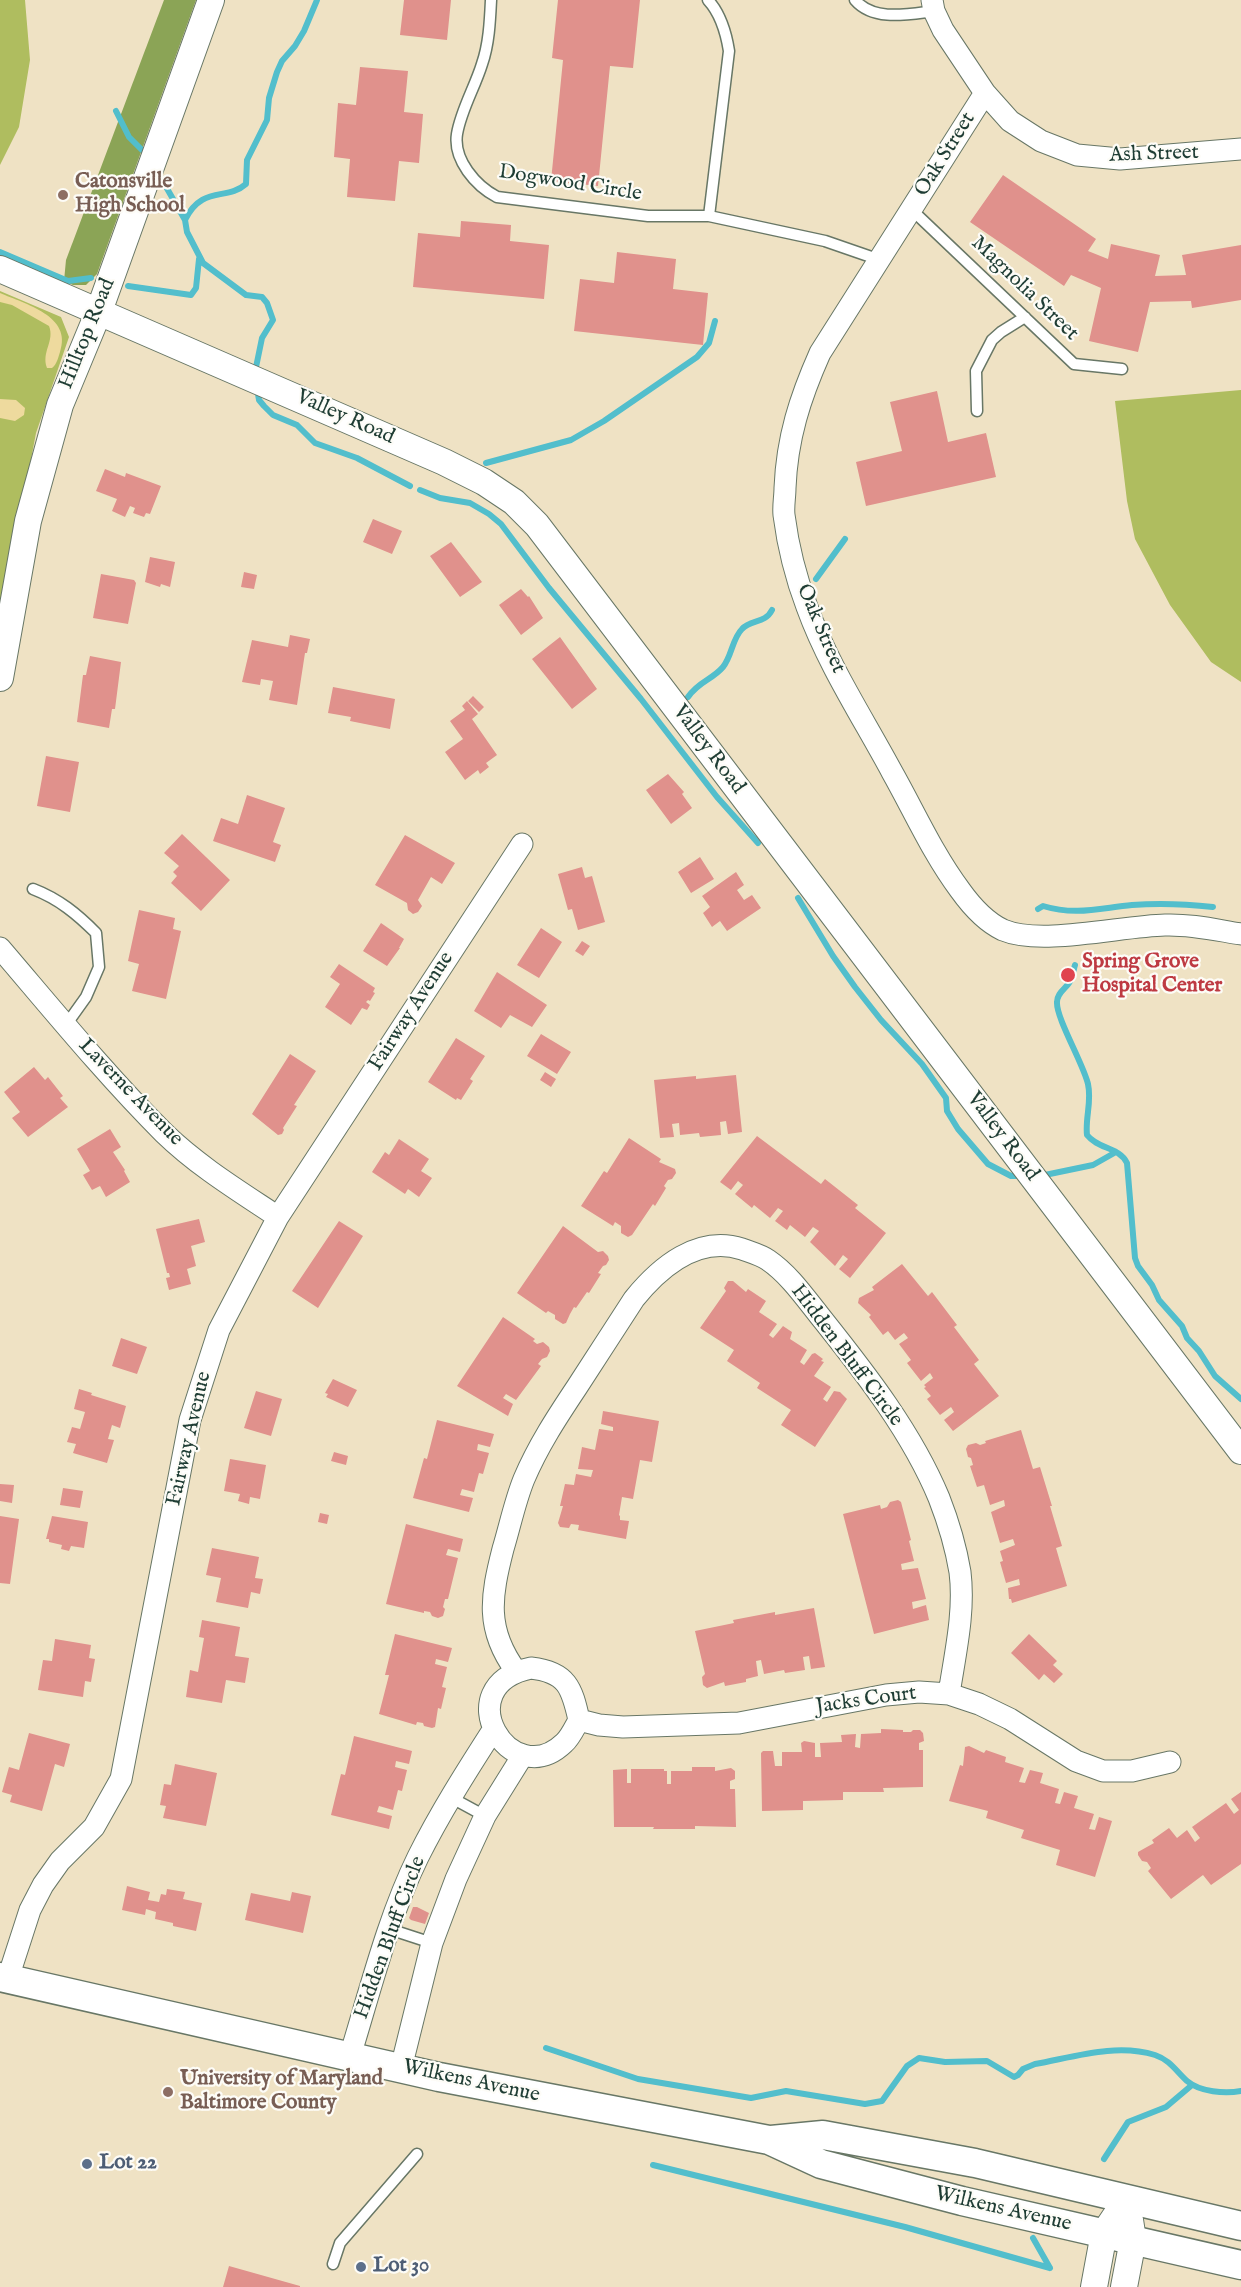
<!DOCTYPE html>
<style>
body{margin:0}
canvas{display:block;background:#efe2c4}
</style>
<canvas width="1241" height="2287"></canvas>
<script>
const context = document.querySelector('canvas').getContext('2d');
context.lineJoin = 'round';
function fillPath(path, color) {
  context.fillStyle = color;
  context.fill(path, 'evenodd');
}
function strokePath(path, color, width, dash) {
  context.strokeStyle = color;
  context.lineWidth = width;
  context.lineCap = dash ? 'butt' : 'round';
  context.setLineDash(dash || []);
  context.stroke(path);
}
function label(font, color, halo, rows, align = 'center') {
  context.font = font + ' "IM FELL English",serif';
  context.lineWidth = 4.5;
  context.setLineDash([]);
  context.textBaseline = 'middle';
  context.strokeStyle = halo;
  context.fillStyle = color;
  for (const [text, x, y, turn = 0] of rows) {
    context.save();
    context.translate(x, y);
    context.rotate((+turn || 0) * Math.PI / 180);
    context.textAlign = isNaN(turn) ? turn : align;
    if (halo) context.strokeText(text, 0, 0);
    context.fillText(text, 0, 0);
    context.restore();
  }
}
const green = new Path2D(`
 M0 0H25L30 60 19 127 0 165Z
 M0 291 61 317 69 337 36 433 0 623Z
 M1241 390V682L1211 662 1170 605 1135 539 1127 501 1115 401Z`);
const forest = new Path2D(`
 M164 0H196L97 274 86 285H73L64 281 66 260Z`);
const sand = new Path2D(`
 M0 293C25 304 73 316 60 352 58 358 57 364 52 368H47C41 352 55 341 49 326L12 305 0 302Z
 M0 399 16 400 25 408 24 415 15 421 0 418Z`);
const stream = new Path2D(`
 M116 111 129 137 142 150
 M157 171 185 220 187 232 203 263 246 295 262 297 267 303 273 320 262 338 255 372
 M185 220C202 185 227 201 246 184L247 160 267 120 269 98 277 72 282 61 295 46 304 31 317 0
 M0 252 68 281 91 278
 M128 286 191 295 196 288 199 259
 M257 388 259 400 264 406 273 415 297 425 315 443 357 458 410 486
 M486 463 571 440 604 421 697 357 709 343 715 321
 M420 490 440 498 470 503 489 514 501 524 549 588 641 699 717 797 758 843
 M816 579 845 539
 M688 697C699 681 712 680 723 667 732 656 732 639 742 629 751 619 765 624 772 610
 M798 898 833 956 855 987 881 1020 922 1064 946 1098 947 1111 958 1129 988 1164 1011 1176H1024
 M1038 909 1043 906C1076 916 1100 908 1132 905 1159 903 1186 904 1213 907
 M1075 965C1073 971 1073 977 1069 983 1065 989 1057 993 1057 1002 1056 1018 1083 1063 1088 1084 1092 1102 1085 1118 1087 1135 1098 1149 1119 1147 1127 1163L1135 1258 1138 1266 1152 1285 1159 1300 1182 1326 1187 1338 1199 1351 1215 1376 1241 1399
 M1040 1176 1093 1165 1116 1152
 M546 2048 638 2079 751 2098 786 2091 865 2104 882 2101 907 2066 919 2058 945 2062 987 2061 1014 2077 1018 2075 1023 2069 1035 2064C1074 2057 1116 2043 1155 2055 1170 2060 1176 2071 1187 2081 1200 2092 1225 2094 1241 2091
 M1104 2159 1128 2122 1166 2107 1192 2085
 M653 2165 905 2227 1050 2268
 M1033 2238 1050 2268`);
const building = new Path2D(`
 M404 0H451L447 40 400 35Z
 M558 0H640L633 68 610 66 598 186 551 181 563 60 552 58Z
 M360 67 408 71 404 112 423 114 419 163 399 161 395 201 347 197 350 159 334 157 338 103 356 105Z
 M1003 175 1096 239 1088 251 1108 259 1111 244 1160 255 1155 276 1186 275 1182 255 1241 245V300L1192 308 1191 301 1150 302 1138 352 1089 341 1101 288 1071 275 1064 286 970 222Z
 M461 221 511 225 510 241 549 245 544 299 413 287 418 233 460 237Z
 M617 252 676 259 673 289 708 293 703 345 574 331 580 279 614 283Z
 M937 391 948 442 986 433 996 477 866 506 856 462 902 451 890 402Z
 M105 469 125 477 126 473 161 486 150 514 146 513 144 517 133 513 135 508 130 506 125 517 112 511 117 499 96 491Z
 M373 519 402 531 392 554 363 542Z
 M451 542 482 582 460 597 430 556Z
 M150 557 175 562 170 587 161 584 160 587 145 582Z
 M244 572 257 575 254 589 241 587Z
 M101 574 134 580 136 583 128 624 93 618Z
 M521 589 528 597 529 596 543 618 521 635 499 605Z
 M290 635 310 639 307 653H305L297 705 269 700 273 681 261 679 260 685 242 682 252 640 288 647Z
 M560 637 597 689 572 709 532 659Z
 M90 656 121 662 115 709H112L109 728 77 722 83 675H86Z
 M333 687 395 699 390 729 350 721 351 717 328 713Z
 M473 696 484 707 479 712 468 701Z
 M467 701 478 714 472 719 497 755 486 763 489 767 480 774 478 770 465 780 445 752 463 739 450 721 465 710 462 706Z
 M46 756 79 762 70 812 37 806Z
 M668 774 684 792 682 794 692 808 671 824 646 790Z
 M247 795 285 808 273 842 281 845 275 862 213 841 221 818 238 824Z
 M182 834 230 880 201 911 171 883 177 876 173 872 179 866 164 853Z
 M405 835 455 863 442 884 431 877 418 900 422 906 418 912 413 914 408 910 407 903 375 885Z
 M700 857 714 879 691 893 678 872Z
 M582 867 585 878 592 876 605 922 578 930 572 909 568 910 558 874Z
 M736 872 744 885 737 890 744 900 752 895 761 908 727 931 720 921 712 927 703 913 710 907 702 896Z
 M139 910 175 918 173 929 181 931 166 999 132 991 139 964 128 961Z
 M381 923 404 939 399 948H400L387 966 363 951Z
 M541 928 562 942 539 978 517 965Z
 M582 941 590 946 583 956 575 951Z
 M339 964 375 988 373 992 375 993 370 1001 368 1000 366 1002 370 1005 367 1010 362 1008 351 1025 325 1007 340 984 330 977Z
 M497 972 547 1005 532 1027 510 1015 501 1028 474 1011Z
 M541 1034 571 1052 557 1074 527 1056Z
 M456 1038 485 1056 470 1079 473 1081 461 1100 457 1098 456 1100 428 1082Z
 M290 1054 316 1071 294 1105 297 1106 283 1128 284 1130 282 1134 278 1135 252 1114Z
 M34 1067 45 1080 48 1077 63 1096 60 1098 68 1107 28 1137 12 1118 20 1112 4 1092Z
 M545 1072 556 1079 551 1087 540 1080Z
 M736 1075 742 1132 728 1134 726 1121 720 1122 721 1135 700 1137 699 1133 680 1135 679 1123 672 1124 674 1137 660 1138 654 1080 696 1076V1079Z
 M110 1129 121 1147 113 1152 125 1170 124 1171 130 1182 106 1197 100 1186 92 1190 83 1175 90 1171 77 1149Z
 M757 1136 821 1184 825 1179 858 1205 855 1208 886 1233 850 1278 839 1269 848 1259 843 1255 835 1266 810 1242 819 1231 813 1227 805 1237 790 1225 787 1230 775 1221 783 1211 778 1208 770 1218 754 1205 752 1208 735 1194 743 1185 738 1181 731 1190 720 1182Z
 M629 1138 661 1159 659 1162 675 1169 676 1173 672 1179 668 1180 664 1186 666 1188 655 1206 653 1204 632 1235 628 1237 621 1233V1226L615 1222 613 1226 581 1206 604 1171 607 1173Z
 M399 1139 429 1159 421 1171 432 1178 419 1197 408 1189 405 1194 372 1172 385 1152 389 1155Z
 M199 1219 205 1242 191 1246 196 1266 187 1269 191 1284 169 1290 166 1278 170 1277 169 1273H167L156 1229Z
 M339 1221 363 1236 318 1308 292 1291Z
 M563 1226 598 1252 603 1251 608 1256 609 1260 606 1265 603 1266 598 1273 601 1274 589 1293 587 1292 576 1308 574 1307 570 1314 566 1323 563 1324 555 1319V1315L548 1311 546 1313 517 1293Z
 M902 1264 928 1296 932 1292 957 1325 954 1327 979 1360 974 1364 999 1396 953 1431 944 1420 954 1412 951 1407 940 1415 927 1399 931 1396 924 1388 926 1387 924 1385 933 1378 930 1373 921 1381 907 1363 911 1360 899 1344 908 1338 904 1333 895 1340 888 1331 883 1335 869 1317 871 1315 858 1303 859 1298 874 1290 872 1287Z
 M728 1281H733L746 1292 748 1289 766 1301 759 1312 777 1324 769 1335 773 1338 783 1326 792 1332 790 1339 807 1350 800 1362 804 1365 812 1354 815 1353 823 1359 821 1361 824 1362 814 1376 831 1387 823 1399 827 1402 834 1391 840 1392 847 1399 815 1447 781 1425 791 1410 757 1388 760 1383 727 1361 734 1350 700 1328 726 1291 724 1288Z
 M503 1317 535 1339 533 1341 537 1344 543 1342 549 1347 550 1351 547 1357 542 1359 538 1364 541 1366 516 1400 506 1394 503 1398 513 1404 508 1416 457 1386Z
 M121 1338 147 1347 137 1374 112 1366Z
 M333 1379 357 1390 348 1407 326 1397 328 1394 325 1393Z
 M79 1389 92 1393 91 1395 126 1406 120 1428 112 1425 108 1439 114 1440 107 1463 73 1453 76 1444 67 1442 72 1427 80 1429 85 1412 74 1409Z
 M256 1391 282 1399 271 1436 244 1428Z
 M603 1411 659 1421 652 1462 640 1460 633 1499 622 1497 619 1515 620 1516V1520L629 1521 626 1539 578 1530 579 1525 571 1524 569 1528 560 1527 558 1523 563 1506H560L565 1484 574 1485 576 1474 591 1477 593 1470 578 1469 582 1447 595 1450 599 1429 613 1431V1427L601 1424Z
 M437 1420 494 1434 490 1447 478 1444 477 1450 489 1453 483 1474 479 1473 474 1492 462 1489 460 1495 473 1498 469 1512 413 1498 424 1458 427 1459Z
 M1021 1430 1033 1469 1040 1467 1052 1506H1050L1062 1546 1056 1548 1067 1586 1012 1603 1011 1599H1009L1008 1588 1020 1585 1019 1579 1006 1583 1000 1562 1003 1561 1000 1551 1015 1545 1013 1539 1000 1543 991 1512 1005 1506 1004 1500 990 1505 984 1485 977 1487 970 1466 973 1465 971 1458 968 1457 966 1449 968 1445 976 1443 980 1445 986 1443 985 1441Z
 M334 1452 348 1456 346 1465 331 1461Z
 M230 1459 266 1465 260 1499 250 1497 249 1504 238 1501 240 1494 224 1491Z
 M0 1484 14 1485 12 1503 0 1501Z
 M63 1488 83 1491 80 1508 60 1505Z
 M898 1500 901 1502 911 1540 909 1541 914 1561 901 1564 902 1570 918 1568 926 1599 912 1602 913 1609 926 1605 929 1620 874 1634 843 1514 880 1505 881 1509 887 1507 890 1502Z
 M320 1513 329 1515 327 1524 318 1522Z
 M0 1516 19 1519 10 1584 0 1583Z
 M52 1516 88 1522 84 1548 71 1546 69 1551 61 1549 62 1545 49 1542V1539H46Z
 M406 1524 463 1539 460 1552 448 1549 446 1555 458 1558 448 1599H445L443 1607 445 1609 443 1616 438 1618 432 1616 430 1612 424 1611V1613L386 1604Z
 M212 1548 259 1557 255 1578 263 1579 260 1594 251 1592 248 1608 216 1602 221 1578 206 1575Z
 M814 1608 825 1667 811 1669 809 1656 803 1657 805 1670 785 1673 784 1670 764 1674 761 1660 756 1661 758 1676 746 1679V1682L725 1686 724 1682 707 1688 703 1685 702 1677 705 1674 695 1631 734 1623 733 1620 775 1612V1615Z
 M202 1620 240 1627 235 1656 249 1658 245 1683 226 1680 222 1703 186 1697 190 1670 198 1672 204 1638 199 1637Z
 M395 1634 452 1648 448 1662 436 1659 435 1664 447 1667 442 1687 446 1688 441 1709 438 1708 435 1727 432 1728 424 1726 423 1723 417 1722 416 1725 379 1714 389 1675H385Z
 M1029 1634 1057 1661 1053 1665 1063 1674 1054 1683 1044 1674 1039 1680 1011 1653Z
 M55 1639 91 1645 89 1658 95 1659 91 1682 85 1681 83 1697 38 1690 43 1660 52 1661Z
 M881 1729 903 1730V1732H911L913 1730H920L923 1733 924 1741 919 1743V1750H923V1787L883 1788 884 1792H843V1800L803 1801V1810L762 1811 761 1753 763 1751H773L775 1766H782V1752H802L801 1743 804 1741 815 1743V1757H821L820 1743 842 1742 841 1735 856 1734 855 1747 860 1748 861 1734 881 1733Z
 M29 1733 70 1744 64 1767 55 1764 42 1811 10 1802 12 1795 2 1792 9 1767 19 1770Z
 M354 1736 412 1751 409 1764 396 1761 395 1767 407 1770 402 1791 398 1790 393 1810 379 1806 377 1812 392 1816 389 1829 331 1815 341 1774 345 1775Z
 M969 1746 984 1753 986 1750 1006 1757 1005 1762 1024 1768 1019 1782 1025 1783 1030 1770 1043 1773 1040 1783 1059 1789 1055 1803 1060 1804 1064 1792 1078 1796 1074 1808 1094 1814 1089 1829 1095 1830 1099 1817 1112 1821 1095 1877 1056 1865 1060 1850 1021 1838 1024 1830 986 1818 988 1811 949 1801 960 1765 963 1766 965 1747Z
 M175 1764 217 1773 206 1826 163 1818 166 1806 160 1805 164 1784 171 1785Z
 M692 1767H715V1771L731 1768 735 1771V1779L730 1781V1789H735L736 1827 695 1826V1829H653L654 1827H614L613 1770 627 1769V1783H631V1769H664V1771H667V1784H671V1771H692Z
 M1241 1792V1864L1211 1885 1203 1875 1171 1899 1148 1871 1151 1868 1147 1862 1142 1861 1138 1855V1852L1154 1843 1152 1840 1169 1828 1177 1838 1187 1830 1195 1842 1200 1838 1192 1827 1226 1803 1234 1814 1239 1810 1231 1799Z
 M127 1886 150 1892 148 1900 159 1902 161 1894 166 1895 167 1889 185 1892 183 1899 202 1903 196 1931 173 1926V1923L155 1919 156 1912 146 1909 145 1915 122 1910Z
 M292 1892 311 1896 303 1933 245 1920 251 1893 290 1901Z
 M413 1907H417L429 1913 425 1924 411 1920 409 1918Z
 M229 2266 300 2286V2287H223Z`);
const service = new Path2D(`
 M491 0C490 21 489 44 482 64 475 87 461 110 457 134 453 160 476 186 497 197L648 216H709L825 241 880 260
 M708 0C721 14 726 32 729 51L709 216
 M855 0C874 22 909 14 934 11
 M912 210 1074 364 1122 369
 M977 411 976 371 992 340 1001 332 1025 317
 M33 889C59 899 77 914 96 933L99 967 86 997 66 1025
 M450 1797 485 1816
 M389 1929 432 1943
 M333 2264 340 2243 417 2154`);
const minor = new Path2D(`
 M932 0 934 11 943 30 985 93 1010 121 1041 141 1077 155 1120 159 1241 149
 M985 93 820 353C800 398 787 438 785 488 785 497 783 506 784 515 788 546 796 578 807 607 828 665 863 718 892 772 914 811 933 854 960 890 970 904 986 922 1003 930 1041 946 1121 926 1165 925 1190 924 1216 930 1241 934
 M0 948C53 1010 106 1075 164 1133 198 1166 239 1191 278 1217
 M531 1668C567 1672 572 1688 579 1720 575 1727 570 1738 564 1743 511 1794 445 1686 531 1668Z
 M516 1671C485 1629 491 1596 503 1549 510 1526 515 1501 524 1479 538 1446 557 1417 577 1387 596 1358 615 1328 634 1299 660 1267 698 1235 742 1249 750 1252 761 1255 768 1260 790 1275 806 1299 823 1320 866 1374 912 1433 939 1498 948 1521 956 1548 960 1572 965 1612 955 1654 949 1694
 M579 1720 599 1725 623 1727 739 1723 886 1695 919 1692 949 1694 979 1704 1010 1719 1076 1761 1103 1771H1132L1170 1762
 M8 1978 30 1910 43 1885 60 1861 94 1827 121 1779 190 1420 219 1330 278 1217 522 844
 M350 2056C370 1991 388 1918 418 1857 440 1813 466 1772 493 1730
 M401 2068 432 1943 456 1879 485 1816 523 1755`);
const tertiary = new Path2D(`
 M0 269 444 462 484 482 514 502 537 525 1241 1451
 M0 678 28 521 60 405 99 311 211 0
 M1094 2287 1104 2233 1127 2199
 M1124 2287 1133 2240 1130 2220`);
const secondary = new Path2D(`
 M0 1977 439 2077 769 2140 821 2164 962 2201 1241 2265
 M771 2140 823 2135 975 2163 1241 2226`);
const markers = [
 [63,195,6,"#8d6e63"],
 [1068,975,8,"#e0444e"],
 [168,2092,6,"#8d6e63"],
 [87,2164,6,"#5c6f8a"],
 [361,2267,6,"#5c6f8a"]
];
const streetNames = [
 ["Oak Street",946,155,-58],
 ["Ash Street",1154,155,-2],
 ["Dogwood Circle",570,184,9],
 ["Magnolia Street",1024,289,44],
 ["Hilltop Road",88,334,-68],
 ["Valley Road",345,418,24],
 ["Oak Street",820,629,67],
 ["Valley Road",708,750,53],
 ["Fairway Avenue",412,1012,-57],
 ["Laverne Avenue",130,1093,46],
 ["Valley Road",1002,1137,53],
 ["Hidden Bluff Circle",846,1356,53],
 ["Fairway Avenue",190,1439,-77],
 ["Jacks Court",866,1701,-8],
 ["Hidden Bluff Circle",391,1938,-70],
 ["Wilkens Avenue",471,2082,12],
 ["Wilkens Avenue",1003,2210,13]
];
const educationNames = [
 ["Catonsville",75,183],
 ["High School",75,207],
 ["University of Maryland",180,2080],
 ["Baltimore County",180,2104]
];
const healthNames = [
 ["Spring Grove",1082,963],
 ["Hospital Center",1082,987]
];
const serviceNames = [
 ["Lot 22",99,2164],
 ["Lot 30",373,2267]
];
fillPath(green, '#afbd5f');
fillPath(forest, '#8ba456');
fillPath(sand, '#eeda9e');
strokePath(stream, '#52becc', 6);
fillPath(building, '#e0918c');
strokePath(service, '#687766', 13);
strokePath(minor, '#687766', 23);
strokePath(tertiary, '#687766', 28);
strokePath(secondary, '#687766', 31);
strokePath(service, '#fff', 10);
strokePath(minor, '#fff', 21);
strokePath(tertiary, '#fff', 26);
strokePath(secondary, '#fff', 28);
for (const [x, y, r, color] of markers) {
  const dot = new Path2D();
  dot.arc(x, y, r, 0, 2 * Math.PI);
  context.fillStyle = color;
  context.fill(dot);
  strokePath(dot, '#fdfcf7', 2);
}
label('21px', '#1f3d34', '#fdfcf7', streetNames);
label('bold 21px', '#785e54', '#fdfcf7', educationNames, 'left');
label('bold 21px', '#be3a42', '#fdfcf7', healthNames, 'left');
label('bold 21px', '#4e5e75', '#fdfcf7', serviceNames, 'left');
</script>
